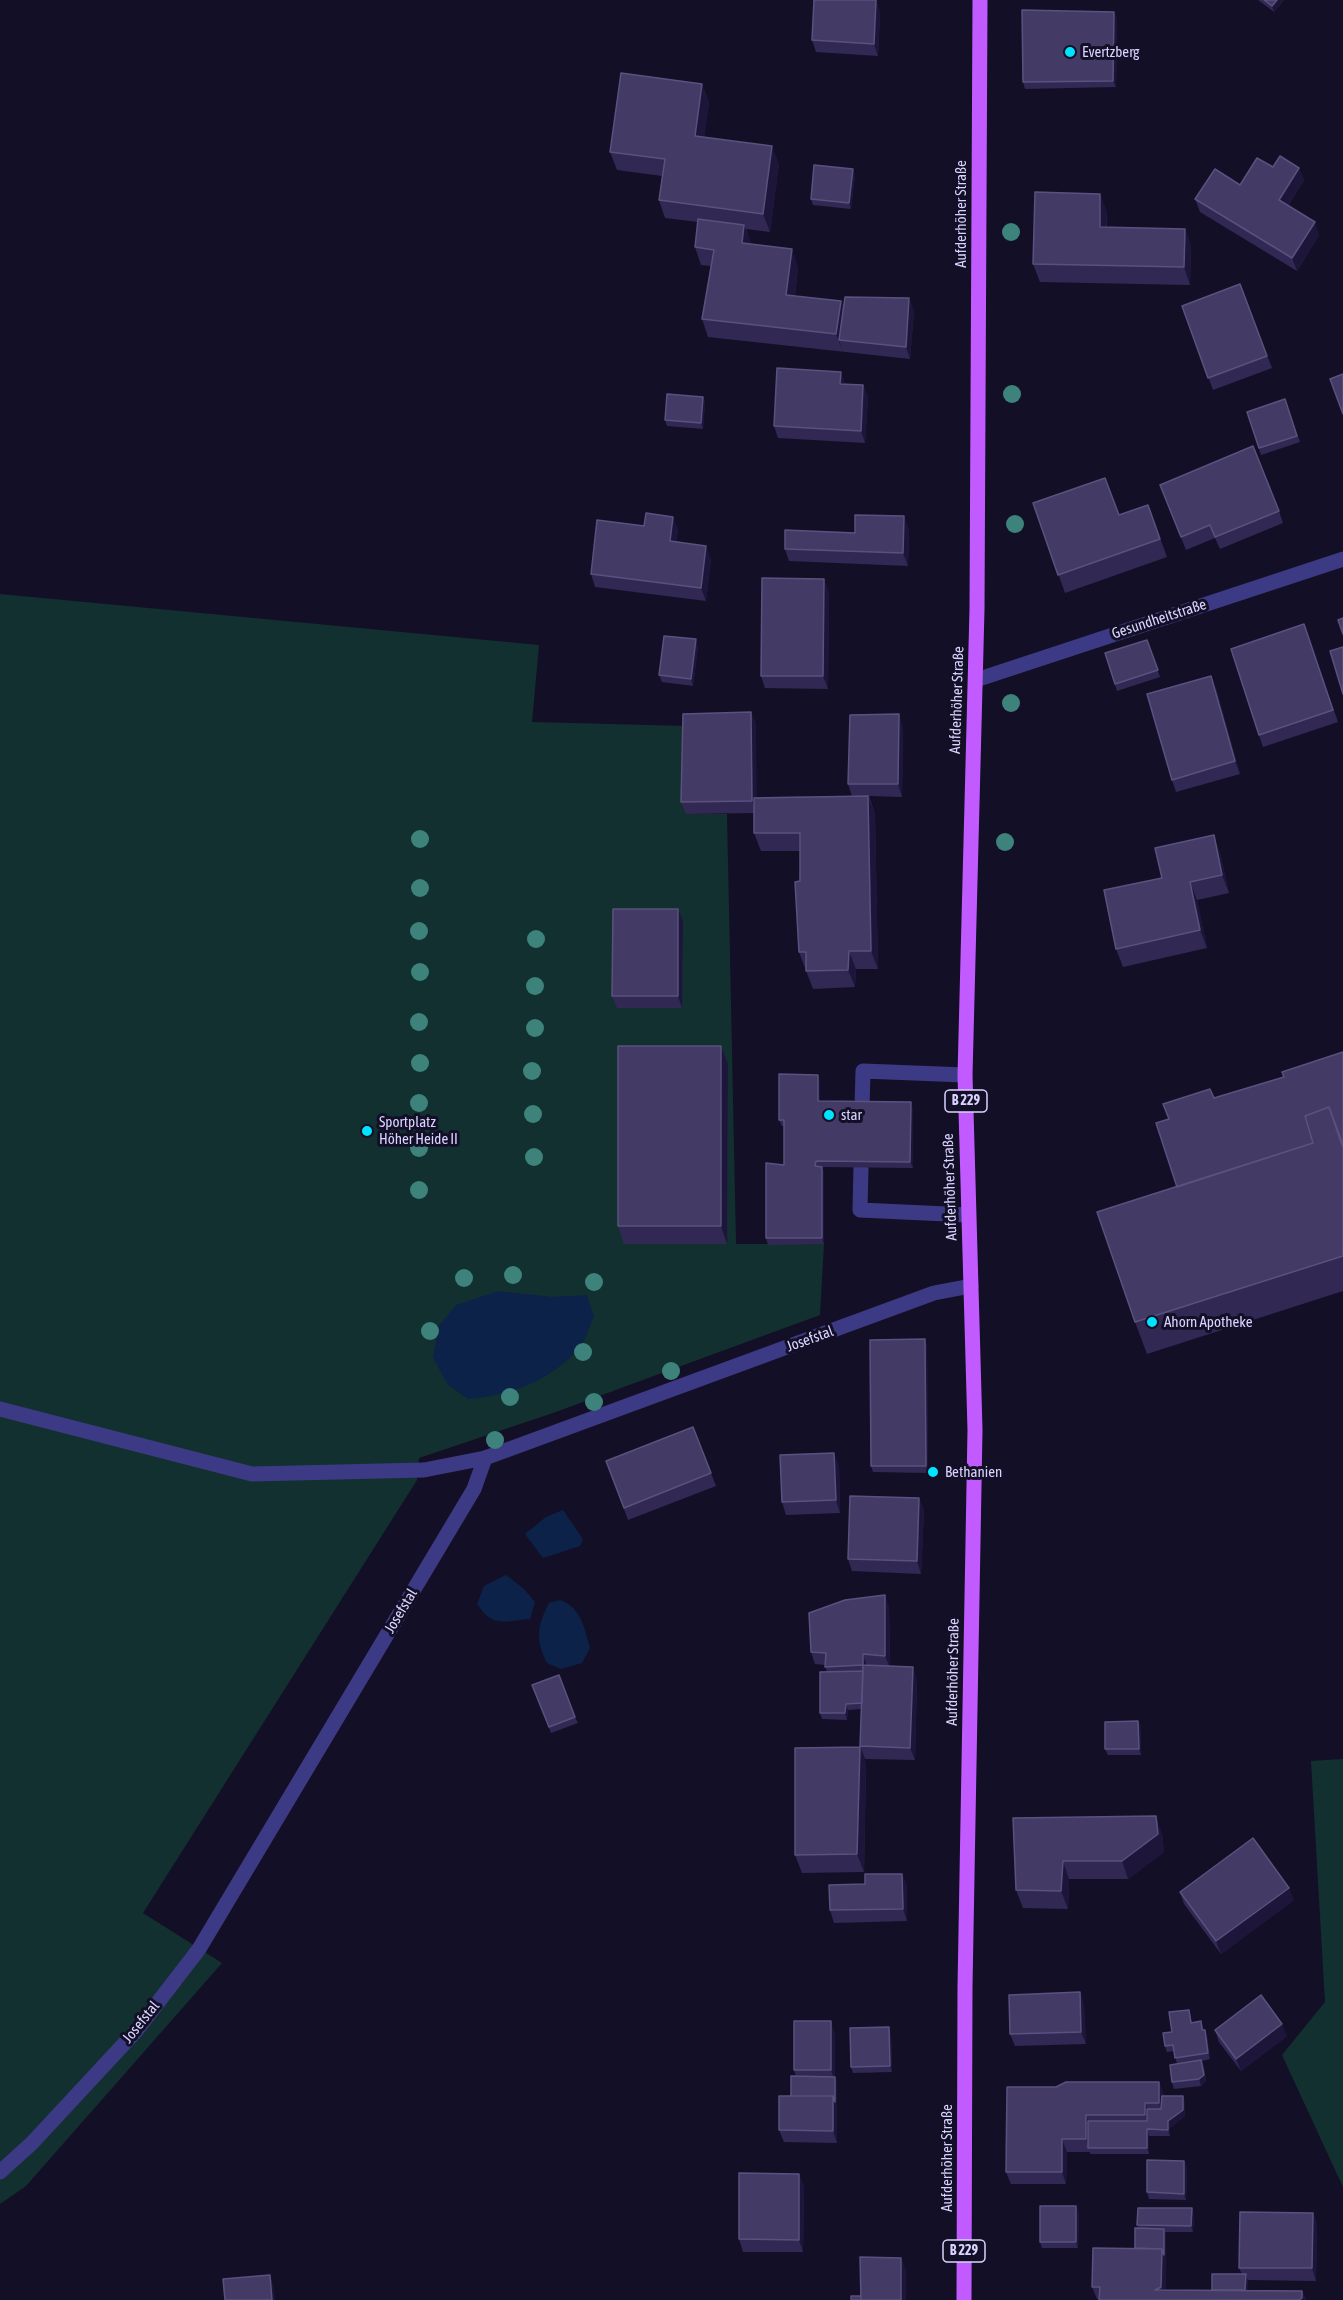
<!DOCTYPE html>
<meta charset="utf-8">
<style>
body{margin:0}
canvas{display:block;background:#130f26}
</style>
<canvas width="1343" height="2300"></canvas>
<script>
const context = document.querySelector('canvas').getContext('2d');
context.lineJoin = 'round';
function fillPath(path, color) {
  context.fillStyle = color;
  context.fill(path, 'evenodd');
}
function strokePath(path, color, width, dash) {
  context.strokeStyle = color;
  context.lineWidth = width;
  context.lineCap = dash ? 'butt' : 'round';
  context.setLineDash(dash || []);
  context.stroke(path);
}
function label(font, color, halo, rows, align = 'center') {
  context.font = font + ' "Asap Condensed",sans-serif';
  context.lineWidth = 6;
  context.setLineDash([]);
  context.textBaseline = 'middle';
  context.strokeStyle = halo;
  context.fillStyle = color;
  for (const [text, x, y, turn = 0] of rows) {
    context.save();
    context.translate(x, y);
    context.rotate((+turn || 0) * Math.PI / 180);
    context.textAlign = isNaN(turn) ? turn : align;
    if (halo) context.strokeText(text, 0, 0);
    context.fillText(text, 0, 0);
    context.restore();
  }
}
const green = new Path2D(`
 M0 594 539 645 532 722 687 726 686 814H727L736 1244H824L820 1315 553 1413 419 1458 417 1480 143 1913 222 1963 26 2186 0 2204Z
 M1343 1759V2187L1282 2055 1325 2002 1311 1761Z`);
const water = new Path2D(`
 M498 1291 553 1297 587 1295 594 1316C589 1327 585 1342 578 1350 548 1382 511 1395 468 1399L447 1384 433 1357 438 1327 456 1305Z
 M563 1510 583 1539 580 1546 543 1558 525 1534 546 1517Z
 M506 1575 524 1589 535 1602 530 1619C504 1621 493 1628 477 1604L484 1586Z
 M560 1600C582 1608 584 1628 590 1648L582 1663 561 1669 547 1663C535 1639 537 1627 549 1603Z`);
const service = new Path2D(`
 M862 1108 863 1071 965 1075
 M861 1167 860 1210 968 1215
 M0 1409 252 1474 424 1470 485 1458`);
const minor = new Path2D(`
 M976 680 1343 559
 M0 2172 32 2143 136 2031 199 1949 474 1489 485 1458 934 1293 971 1286`);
const primary = new Path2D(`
 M964 2300 965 1987 975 1430 965 1075 977 609 980 0`);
const trees = [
 [1011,232],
 [1012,394],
 [1015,524],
 [1011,703],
 [420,839],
 [1005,842],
 [420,888],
 [419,931],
 [536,939],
 [420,972],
 [535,986],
 [419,1022],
 [535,1028],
 [420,1063],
 [532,1071],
 [419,1103],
 [533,1114],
 [419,1148],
 [534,1157],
 [419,1190],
 [513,1275],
 [464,1278],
 [594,1282],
 [430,1331],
 [583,1352],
 [671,1371],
 [510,1397],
 [594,1402],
 [495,1440]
];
const wall = new Path2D(`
 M876 0 880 13 878 56 816 52 812 40Z
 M1258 0H1284L1274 12Z
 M1117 18 1116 87 1025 89 1023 82Z
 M702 84 709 102 704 138 779 164 770 232 746 229 751 244 798 267 795 296 841 301 844 307 914 310 910 359 708 337 702 319 711 266 701 265 695 247 698 222 665 218 659 200 662 176 617 170 610 152Z
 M1273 167 1299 168 1304 180 1288 206 1319 235 1297 271 1200 212 1195 199 1240 185Z
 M855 175 851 209 813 205 811 199Z
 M1107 212V227L1185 229 1191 247 1190 285 1040 282 1033 264Z
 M1240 284 1272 368 1213 390 1182 306Z
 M845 384 863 385 868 397 865 443 778 438 774 426Z
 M703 397 705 403 703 429 667 426 665 420Z
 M1285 399 1300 442 1261 455 1247 412Z
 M1160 485 1279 511 1283 523 1220 549 1215 538 1186 550Z
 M1033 503 1119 515 1148 505 1167 557 1065 593Z
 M644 526 678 529 676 542 711 559 706 601 595 587 591 574Z
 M909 529 908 566 789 561 785 549 855 533Z
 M829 591 828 689 765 688 761 676Z
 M1304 624 1338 722 1263 747 1259 735Z
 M1147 640 1160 677 1117 691 1105 653Z
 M698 646 693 686 662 682 659 675Z
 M1216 688 1240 774 1176 792 1172 780Z
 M751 712 756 725V797L852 796 848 784 903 727 902 797 869 796 875 814 878 969H856L855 987 813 989 799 952 800 851H761L754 833V813L686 814 681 802Z
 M1220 853 1229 893 1197 900 1207 948 1123 967 1116 949 1162 878Z
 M678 909 683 921 682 1008H617L612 996Z
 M721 1046 728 1064 727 1244H624L618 1226Z
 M820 1081V1101L913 1108V1168L822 1167 824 1173V1244L768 1245 766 1238 784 1165V1126H782L779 1120Z
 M1214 1098 1343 1146V1291L1147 1354 1135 1322 1177 1187 1169 1119Z
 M927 1345 928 1473 873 1472 871 1466Z
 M693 1427 716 1486 628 1520 606 1461Z
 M839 1465 840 1513 786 1515 782 1502Z
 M919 1498 924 1511 921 1574 852 1571 848 1559Z
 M889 1607 890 1666 917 1680 915 1760 865 1759 860 1746 861 1709 848 1710 847 1720 822 1719 820 1713 827 1672 825 1665 815 1664 811 1652Z
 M532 1685 575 1717 578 1723 551 1733Z
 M1138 1721 1141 1727V1755H1108L1105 1749Z
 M860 1747 866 1765 864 1872 802 1873 795 1855Z
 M1013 1818 1162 1834 1164 1852 1128 1879H1069L1068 1909 1023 1908 1016 1890Z
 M902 1874 907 1886V1921L834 1923 830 1910 865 1884Z
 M1180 1892 1294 1900 1221 1954 1184 1904Z
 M1080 1992 1084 2005 1086 2044 1015 2046 1010 2034Z
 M1189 2010 1192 2023 1201 2021 1204 2030 1207 2036 1210 2059 1202 2061 1204 2067 1206 2081 1201 2086 1174 2089 1172 2082 1177 2064 1174 2051 1167 2052 1165 2046 1172 2032Z
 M1215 2030 1287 2036 1241 2071 1219 2042Z
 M891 2033 892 2072 853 2073 851 2067Z
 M835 2034V2077L837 2083V2143L784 2142 779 2130 796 2076 794 2070Z
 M1159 2082 1164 2096 1185 2102V2116L1170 2128V2136H1149V2154H1090V2152H1067L1066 2184H1011L1006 2172 1056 2087Z
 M1187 2167 1186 2200 1149 2199 1147 2192Z
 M804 2186 803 2252H743L739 2239Z
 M1192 2208 1194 2215 1193 2232H1165L1166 2235V2290H1212L1242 2274 1239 2268 1313 2213 1317 2225 1316 2281 1248 2280V2290L1302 2291 1306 2300H1099V2299H1097L1092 2287 1135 2248 1139 2228 1137 2225Z
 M1079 2212 1078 2248H1042L1040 2242Z`);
const shadedWall = new Path2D(`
 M876 0 880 13 878 56 874 44Z
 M1277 0H1284L1274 12 1272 6Z
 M1114 12 1117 18 1116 87 1113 81Z
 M702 84 709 102 702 154 695 136Z
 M772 146 779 164 770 232 763 214Z
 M1299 168 1304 180 1284 212 1279 200Z
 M853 169 855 175 851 209 849 203Z
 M1100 194 1107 212 1106 245 1100 227Z
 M1315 222 1319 235 1297 271 1292 258Z
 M744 225 751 243 748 261 742 243Z
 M1185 229 1191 247 1190 285 1184 267Z
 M792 249 798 267 793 313 786 295Z
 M909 298 914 310 910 359 906 347Z
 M841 301 848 319 839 340 843 352 836 334Z
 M841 372 845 384H840Z
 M863 385 868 397 865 443 861 431Z
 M703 397 705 403 703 429 701 423Z
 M904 516 909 529 908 566 903 553Z
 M673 517 678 529 674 554 670 541Z
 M706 546 711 559 706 601 701 588Z
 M824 579 829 591 828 689 823 676Z
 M696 639 698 646 693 686 691 679Z
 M1211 676 1216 688 1240 774 1235 761Z
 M751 712 756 725 757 813 752 801Z
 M899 714 903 727 902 797 898 784Z
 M868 796 875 814 878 969 871 951Z
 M1214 835 1220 853 1229 893 1222 875Z
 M1190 882 1197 900 1207 948 1200 930Z
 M678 909 683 921 682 1008 678 996Z
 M849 951 856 969 855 987 848 970Z
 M721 1046 728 1064 727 1244 721 1226Z
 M818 1075 820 1081V1107L818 1101Z
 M911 1102 913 1108V1168L910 1162Z
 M822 1167 824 1173V1244L822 1238Z
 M925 1339 927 1345 928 1473 926 1466Z
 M834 1453 839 1465 840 1513 836 1500Z
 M919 1498 924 1511 921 1574 917 1561Z
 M885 1595 889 1607 890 1668 885 1656Z
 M863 1654 867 1667 863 1665Z
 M913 1667 917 1680 915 1760 910 1748Z
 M846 1704 848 1710 847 1720 845 1713Z
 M1138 1721 1141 1727V1755L1139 1749Z
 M860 1747 866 1765 864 1872 857 1854Z
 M1156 1816 1162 1834 1164 1852 1128 1879 1122 1861Z
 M1063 1861 1069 1879 1068 1909 1061 1891Z
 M902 1874 907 1886V1921L903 1909Z
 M1289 1888 1294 1900 1221 1954 1216 1941Z
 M1080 1992 1084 2005 1086 2044 1081 2032Z
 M831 2021 835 2034V2077L837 2083V2143L833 2131V2096L835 2082 831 2070Z
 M1282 2024 1287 2036 1241 2071 1236 2059Z
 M889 2027 891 2033 892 2072 890 2066Z
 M1205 2030 1207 2036 1210 2059 1208 2053Z
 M1201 2060 1204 2067 1206 2081 1201 2086 1199 2079Z
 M1159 2082 1164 2095 1163 2116 1159 2103Z
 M1183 2096 1185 2102V2116L1170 2128V2136L1168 2130V2121Z
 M1145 2103 1150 2115 1149 2127 1145 2115Z
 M1086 2115 1091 2128 1089 2148 1086 2139Z
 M1147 2129 1149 2136V2154L1147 2148Z
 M1062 2139 1067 2152 1066 2184 1062 2172Z
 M1184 2161 1187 2167 1186 2200 1184 2194Z
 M799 2174 804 2186 803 2252 799 2240Z
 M1076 2206 1079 2212 1078 2248 1076 2242Z
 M1192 2208 1194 2215 1193 2232 1191 2226Z
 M1313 2213 1317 2225 1316 2281 1312 2268Z
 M1164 2229 1166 2235V2300L1161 2287 1162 2249Z
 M901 2258 906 2270V2300H901Z
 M1246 2274 1248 2281V2300L1245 2295Z
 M270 2275 274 2288 275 2300H272Z
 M1302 2291 1306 2300H1299Z`);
const building = new Path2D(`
 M814 0H876L874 44 812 40Z
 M1264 0H1277L1272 6Z
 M1022 10 1114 12 1113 81 1023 82Z
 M621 73 702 84 695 136 772 146 763 214 659 200 665 159 610 152Z
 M1280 156 1299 168 1279 200 1315 222 1292 258 1195 199 1215 169 1240 185 1257 158 1273 167Z
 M814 165 853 169 849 203 811 199Z
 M1035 192 1100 194V227L1185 229 1184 267 1033 264Z
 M698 219 744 225 742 243 792 249 786 295 841 301 836 334 702 319 714 250 695 247Z
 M1240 284 1267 356 1208 378 1182 306Z
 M845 297 909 298 906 347 839 340Z
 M777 368 841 372 840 384 863 385 861 431 774 426Z
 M1343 374V414L1330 379Z
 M667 394 703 397 701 423 665 420Z
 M1285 399 1297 436 1259 448 1247 412Z
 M1253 446 1279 511 1215 537 1210 525 1181 537 1160 485Z
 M1105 478 1119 515 1148 505 1160 539 1058 575 1033 503Z
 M646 513 673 517 670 541 706 546 701 588 591 574 597 520 644 526Z
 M855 515 904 516 903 553 785 549V530L855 533Z
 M762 578 824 579 823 676H761Z
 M1343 618V634L1338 620Z
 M1304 624 1333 710 1259 735 1231 649Z
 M664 636 696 639 691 679 659 675Z
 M1147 640 1158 670 1115 684 1105 653Z
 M1343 647V694L1330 651Z
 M1211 676 1235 761 1172 780 1147 694Z
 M751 712 752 801 681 802 683 714Z
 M899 714 898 784H848L850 715Z
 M868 796 871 951H849L848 970 806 971V952H799L795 882 800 881V833H754V798Z
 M1214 835 1222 875 1190 882 1200 930 1116 949 1104 890 1162 878 1155 848Z
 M613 909H678V996H612Z
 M618 1046H721V1226H618Z
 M1343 1052V1145L1329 1107 1305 1116 1313 1143 1177 1187 1156 1123 1169 1119 1163 1104 1210 1089 1214 1098 1284 1077 1282 1072Z
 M779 1074 818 1075V1101L911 1102 910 1162 816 1161 815 1166 822 1167V1238H766V1163L784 1165V1120H779Z
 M1329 1107 1343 1148V1256L1135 1322 1097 1212 1313 1143 1305 1116Z
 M925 1339 926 1466H871L870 1340Z
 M693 1427 711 1473 624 1508 606 1461Z
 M834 1453 836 1500 782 1502 780 1455Z
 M850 1496 919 1498 917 1561 848 1559Z
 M885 1595V1656L863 1654V1665L913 1667 910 1748 860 1746 863 1665 825 1667 826 1653 811 1652 809 1613 845 1600Z
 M863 1671 862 1703 846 1704 845 1713H820V1672Z
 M559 1675 575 1717 549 1727 532 1685Z
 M1138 1721 1139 1749H1105V1722Z
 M860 1747 857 1854 795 1855V1748Z
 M1156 1816 1158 1834 1122 1861H1063L1061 1891 1016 1890 1013 1818Z
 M1253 1838 1289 1888 1216 1941 1180 1892Z
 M865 1874H902L903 1909 830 1910 829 1885 865 1884Z
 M1080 1992 1081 2032 1010 2034 1009 1995Z
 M1261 1995 1282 2024 1236 2059 1215 2030Z
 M1189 2010 1191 2023 1201 2021 1202 2030H1205L1208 2053 1175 2058 1173 2045 1165 2046 1163 2033 1172 2032 1169 2012Z
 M794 2021H831V2070H794Z
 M889 2027 890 2066 851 2067 850 2028Z
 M1201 2060 1204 2075 1199 2079 1172 2082 1170 2065Z
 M791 2076 835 2077V2102L833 2096H791Z
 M1066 2082H1159V2103H1145V2115H1086V2139H1062V2172H1006L1007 2087H1056Z
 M779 2096H833V2131L779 2130Z
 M1162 2096H1183V2110L1168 2121V2130L1147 2129V2148H1088V2121H1147V2109H1161Z
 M1147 2160 1184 2161V2194L1147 2192Z
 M739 2173 799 2174V2240L739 2239Z
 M1040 2206H1076V2242H1040Z
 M1138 2208H1192L1191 2226 1137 2225Z
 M1240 2212 1313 2213 1312 2268H1239Z
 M1135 2228 1164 2229V2255L1162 2249 1135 2248Z
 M1093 2248 1162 2249 1161 2287 1155 2290 1302 2291V2298L1299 2300H1099L1100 2287H1092Z
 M860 2257 901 2258V2300H861Z
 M1212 2274H1246L1245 2290H1212Z
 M270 2275 272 2300H225L223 2279Z
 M851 2296H861V2300H851Z`);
const markers = [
 [1070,52,6,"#00e5ff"],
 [829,1115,6,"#00e5ff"],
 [367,1131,6,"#00e5ff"],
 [1152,1322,6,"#00e5ff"],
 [933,1472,6,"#00e5ff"]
];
const shields = [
 [966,1101,42],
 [964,2251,42]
];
const shieldNames = [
 ["B 229",966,1101],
 ["B 229",964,2251]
];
const poiNames = [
 ["Evertzberg",1082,52],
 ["star",841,1115],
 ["Sportplatz",379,1122],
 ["Höher Heide II",379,1139],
 ["Ahorn Apotheke",1164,1322],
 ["Bethanien",945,1472]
];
const streetNames = [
 ["Aufderhöher Straße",961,214,-90],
 ["Gesundheitstraße",1159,619,-18],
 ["Aufderhöher Straße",957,700,-88],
 ["Aufderhöher Straße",950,1187,-92],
 ["Josefstal",810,1339,-20],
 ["Josefstal",401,1611,-59],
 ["Aufderhöher Straße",953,1672,-89],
 ["Josefstal",141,2022,-51],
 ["Aufderhöher Straße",947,2158,-90]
];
fillPath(green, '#12302f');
fillPath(water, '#0c2248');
strokePath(service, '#3d3a85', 15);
strokePath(minor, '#3d3a85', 15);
strokePath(primary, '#c25bff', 15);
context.fillStyle = '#3d827b';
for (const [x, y] of trees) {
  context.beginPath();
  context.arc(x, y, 9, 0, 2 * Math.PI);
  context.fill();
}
fillPath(wall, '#312854');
fillPath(shadedWall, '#1d163a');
fillPath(building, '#433a66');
strokePath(building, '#5a527e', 1.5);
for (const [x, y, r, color] of markers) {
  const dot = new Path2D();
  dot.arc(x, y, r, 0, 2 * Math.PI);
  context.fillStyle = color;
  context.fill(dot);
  strokePath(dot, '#130f26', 2);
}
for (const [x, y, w] of shields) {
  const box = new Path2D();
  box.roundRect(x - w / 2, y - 11, w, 22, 4.5);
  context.fillStyle = '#130f26';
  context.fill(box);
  strokePath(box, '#d9d4ff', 1.5);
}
label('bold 14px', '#d9d4ff', null, shieldNames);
label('15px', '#d9d4ff', '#130f26', poiNames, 'left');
label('15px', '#d9d4ff', '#130f26', streetNames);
</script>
